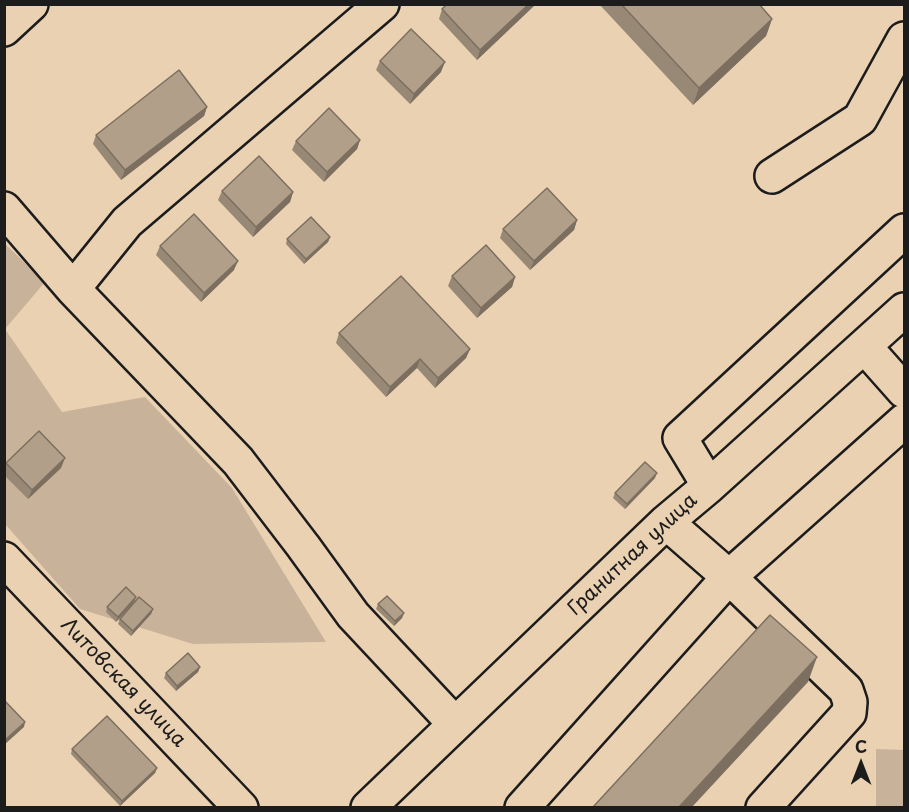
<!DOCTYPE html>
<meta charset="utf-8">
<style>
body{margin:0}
#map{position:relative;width:909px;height:812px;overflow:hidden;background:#ead1b2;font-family:"Playpen Sans",sans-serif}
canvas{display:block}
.frame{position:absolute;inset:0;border:6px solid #1c1c1c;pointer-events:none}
.north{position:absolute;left:831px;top:734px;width:60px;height:60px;-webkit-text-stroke:4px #ead1b2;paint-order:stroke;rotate:0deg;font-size:16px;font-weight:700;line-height:24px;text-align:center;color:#1c1c1c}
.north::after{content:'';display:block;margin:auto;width:21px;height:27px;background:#1c1c1c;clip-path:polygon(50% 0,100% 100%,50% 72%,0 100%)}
</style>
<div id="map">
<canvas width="909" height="812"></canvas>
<div class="frame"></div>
<div class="north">С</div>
</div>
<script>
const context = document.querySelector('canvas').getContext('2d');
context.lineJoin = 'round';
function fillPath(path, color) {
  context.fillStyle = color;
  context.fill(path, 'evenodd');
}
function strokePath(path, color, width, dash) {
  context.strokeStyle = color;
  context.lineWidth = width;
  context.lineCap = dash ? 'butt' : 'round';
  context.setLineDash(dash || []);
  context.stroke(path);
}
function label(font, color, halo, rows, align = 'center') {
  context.font = font + ' "Playpen Sans",sans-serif';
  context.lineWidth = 5;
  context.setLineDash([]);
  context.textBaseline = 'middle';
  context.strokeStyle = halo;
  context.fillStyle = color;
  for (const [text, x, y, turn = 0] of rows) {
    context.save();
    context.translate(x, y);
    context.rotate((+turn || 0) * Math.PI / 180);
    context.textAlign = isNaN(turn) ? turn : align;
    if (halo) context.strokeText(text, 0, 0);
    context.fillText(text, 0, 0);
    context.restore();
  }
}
const green = new Path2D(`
 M4 243 45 282 5 329 62 412 145 397 232 488 326 642 193 644 80 609 5 524Z
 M876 749 904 750V807H876Z`);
const minor = new Path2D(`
 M4 29 31 4
 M772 176 860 119 904 39
 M4 209 73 289 238 461 303 546 353 615 455 724
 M73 289 127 222 382 4
 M865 347 904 391
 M709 486 680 438 904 231
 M666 522 729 577 846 690 850 702 849 713 763 808
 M4 559 241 808
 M368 808 666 522 709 486 904 310
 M522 808 729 577 904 421`);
const wall = new Path2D(`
 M447 4H536L477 60 439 19 442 9Z
 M599 4H759L772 19 766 36 693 105Z
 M380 61 441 72 410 104 376 70Z
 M207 107 204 116 121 180 93 144 96 135Z
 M360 140 357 149 324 182 292 150 296 141Z
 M222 191 293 192 290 202 253 237 218 200Z
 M577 220 574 230 530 270 500 238 503 229Z
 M330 237 328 242 304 264 286 244 287 239Z
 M160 246 234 270 201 302 156 255Z
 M452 276 515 277 512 287 477 318 448 286Z
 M339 333 470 349 466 358 435 388 417 368 386 397 336 343Z
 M6 463 61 468 28 499 4 475V466Z
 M655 478 625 509 613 498 615 493Z
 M136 597 134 602 116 622 106 612 107 607Z
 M378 604 404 613 402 618 394 626 376 609Z
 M153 609 151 614 131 636 118 624 120 619Z
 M200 667 198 672 176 691 164 678 166 673Z
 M72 749 157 768 155 773 120 806 71 754Z`);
const shadedWall = new Path2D(`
 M529 4H536L477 60 480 50Z
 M772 19 766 36 693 105 699 88Z
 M445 62 441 72 410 104 414 94Z
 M207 107 204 116 121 180 125 170Z
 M360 140 357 149 324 182 327 172Z
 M293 192 290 202 253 237 256 227Z
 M577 220 574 230 530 270 534 261Z
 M330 237 328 242 304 264 306 259Z
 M238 261 234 270 201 302 204 293Z
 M515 277 512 287 477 318 481 308Z
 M470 349 466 358 435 388 438 378Z
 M420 359 417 368 386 397 390 387Z
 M65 458 61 468 28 499 32 490Z
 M657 473 655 478 625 509 627 504Z
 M136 597 134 602 116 622 118 617Z
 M153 609 151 614 131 636 133 631Z
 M404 613 402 618 394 626 395 621Z
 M817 657 808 682 692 807H679Z
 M200 667 198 672 176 691 177 686Z
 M25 722 24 727 4 745V741Z
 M157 768 155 773 120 806 122 801Z`);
const building = new Path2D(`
 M447 4H529L480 50 442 9Z
 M621 4H759L772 19 699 88Z
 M411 29 445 62 414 94 380 61Z
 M179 70 207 107 125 170 96 135Z
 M329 108 360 140 327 172 296 141Z
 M259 156 293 192 256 227 222 191Z
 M547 188 577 220 534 261 503 229Z
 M194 214 238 261 204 293 160 246Z
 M311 217 330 237 306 259 287 239Z
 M486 245 515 277 481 308 452 276Z
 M401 276 470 349 438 378 420 359 390 387 339 333Z
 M39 431 65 458 32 490 6 463Z
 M645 462 657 473 627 504 615 493Z
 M126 587 136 597 118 617 107 607Z
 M387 596 404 613 395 621 378 604Z
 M139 597 153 609 133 631 120 619Z
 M770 615 817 657 679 807H593Z
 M188 653 200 667 177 686 166 673Z
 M4 700 25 722 4 741Z
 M107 716 157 768 122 801 72 749Z`);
const streetNames = [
 ["Гранитная улица",633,555,-43],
 ["Литовская улица",123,683,46]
];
fillPath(green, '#c8b39a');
strokePath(minor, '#1c1c1c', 38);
strokePath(minor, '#ead1b2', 33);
fillPath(wall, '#988976');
fillPath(shadedWall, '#7c6f60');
fillPath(building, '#b19f89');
strokePath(building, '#7c6f60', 1.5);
label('20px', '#1c1c1c', '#ead1b2', streetNames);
</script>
